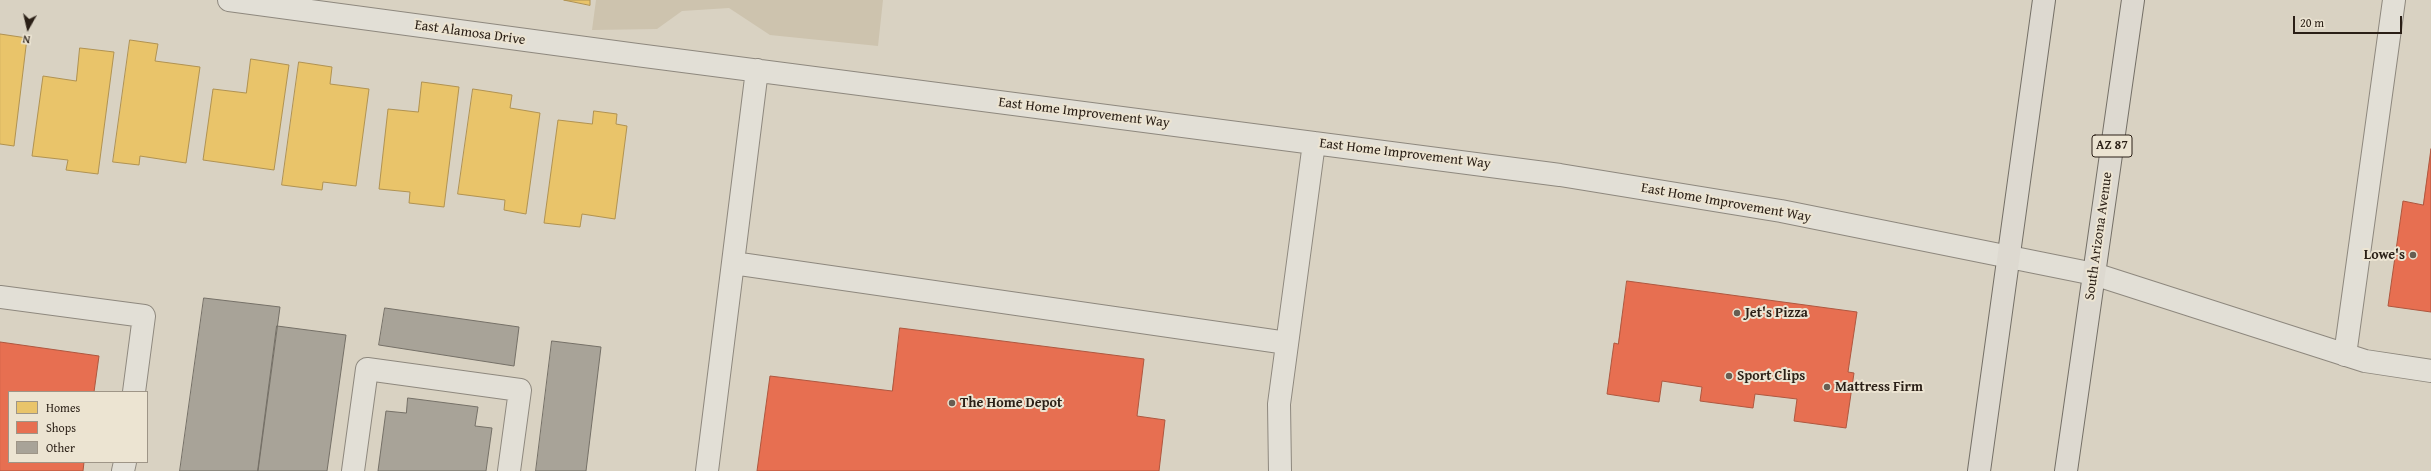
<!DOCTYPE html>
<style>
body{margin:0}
#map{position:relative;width:2431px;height:471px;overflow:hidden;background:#d9d2c2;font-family:"Gentium Book Plus",serif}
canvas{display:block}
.legend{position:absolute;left:8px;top:391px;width:140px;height:72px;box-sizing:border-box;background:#ece4d2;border:1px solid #9e9587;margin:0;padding:5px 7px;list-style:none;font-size:12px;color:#2a1f16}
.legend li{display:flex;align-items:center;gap:8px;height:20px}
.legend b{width:20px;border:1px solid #9e9587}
.north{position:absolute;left:8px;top:8px;width:40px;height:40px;-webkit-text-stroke:3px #ece4d2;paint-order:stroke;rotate:188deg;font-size:11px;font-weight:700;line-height:16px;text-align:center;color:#2a1f16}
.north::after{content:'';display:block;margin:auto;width:14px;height:18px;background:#2a1f16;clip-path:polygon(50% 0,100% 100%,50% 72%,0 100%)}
.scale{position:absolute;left:2293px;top:16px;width:109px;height:18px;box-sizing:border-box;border:2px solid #2a1f16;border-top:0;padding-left:5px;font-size:12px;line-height:14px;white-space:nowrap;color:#2a1f16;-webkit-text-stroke:3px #ece4d2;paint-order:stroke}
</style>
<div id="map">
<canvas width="2431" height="471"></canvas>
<ul class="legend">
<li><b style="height:11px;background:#e9c46a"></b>Homes</li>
<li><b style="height:11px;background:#e76f51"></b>Shops</li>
<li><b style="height:11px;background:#a8a398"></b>Other</li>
</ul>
<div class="north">N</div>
<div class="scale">20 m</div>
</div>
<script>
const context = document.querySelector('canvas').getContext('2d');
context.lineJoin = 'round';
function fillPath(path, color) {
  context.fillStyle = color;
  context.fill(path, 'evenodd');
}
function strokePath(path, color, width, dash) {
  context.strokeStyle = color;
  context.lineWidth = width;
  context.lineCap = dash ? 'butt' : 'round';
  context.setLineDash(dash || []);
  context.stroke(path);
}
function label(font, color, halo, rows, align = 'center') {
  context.font = font + ' "Gentium Book Plus",serif';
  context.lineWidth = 4;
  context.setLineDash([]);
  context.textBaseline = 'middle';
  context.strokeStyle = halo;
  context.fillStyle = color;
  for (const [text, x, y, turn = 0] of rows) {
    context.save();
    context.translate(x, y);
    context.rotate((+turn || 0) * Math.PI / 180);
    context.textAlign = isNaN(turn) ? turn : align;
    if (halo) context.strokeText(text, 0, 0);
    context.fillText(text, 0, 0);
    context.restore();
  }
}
const green = new Path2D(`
 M596 0H883L878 46 770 35 729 8 682 11 657 29 592 30Z`);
const homes = new Path2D(`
 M564 0H590V5Z
 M0 34 27 38 14 146 0 144Z
 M130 40 158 44 155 61 200 67 186 163 140 156 139 165 113 162Z
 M80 48 114 52 98 174 66 170 68 160 32 156 43 76 76 81Z
 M251 59 289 65 274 170 203 160 213 89 246 93Z
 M299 62 332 67 330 84 369 89 356 186 323 182 322 190 282 185Z
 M422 82 459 87 444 207 409 203 410 192 379 189 388 109 418 112Z
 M473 89 512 95 510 108 540 113 526 214 504 210 505 200 458 194Z
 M594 111 617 114 616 124 627 126 615 219 582 214 580 227 544 223 558 120 592 124Z`);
const shops = new Path2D(`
 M2431 149V312L2388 306 2403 201 2423 205Z
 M1627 281 1857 312 1848 372 1854 373 1846 428 1794 421 1797 399 1755 394 1753 408 1700 401 1702 387 1662 381 1659 402 1607 394 1614 343 1618 344Z
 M900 328 1144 359 1137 416 1165 420 1159 471H757L770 376 892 391Z
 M0 342 99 356 94 392H9V462H84L83 471H0Z`);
const building = new Path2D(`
 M204 298 280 307 258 471H180Z
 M385 308 519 327 514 366 379 345Z
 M277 326 346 335 327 471H258Z
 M552 341 601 347 586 471H536Z
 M408 398 478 407 475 426 492 428 486 471H378L386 411 406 413Z`);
const minor = new Path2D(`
 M229 0 637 55 1560 175 1781 211 2094 274 2365 361 2431 371
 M733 263 1287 343
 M0 297 144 316 134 392
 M2345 355 2394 0
 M123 471 125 462
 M353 471 367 369 520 390 509 471
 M707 471 757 70
 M1280 471 1279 404 1314 143`);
const major = new Path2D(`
 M1979 471 2044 0
 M2066 471 2133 0`);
const markers = [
 [2413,255,4,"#675e52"],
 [1737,313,4,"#675e52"],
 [1729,376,4,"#675e52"],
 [1827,387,4,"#675e52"],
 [952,403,4,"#675e52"]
];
const shields = [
 [2112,146,40]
];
const shieldNames = [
 ["AZ 87",2112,146]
];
const streetNames = [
 ["East Alamosa Drive",470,33,8],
 ["East Home Improvement Way",1084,113,7],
 ["East Home Improvement Way",1405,154,7],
 ["East Home Improvement Way",1726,203,10],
 ["South Arizona Avenue",2099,236,-82]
];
const poiNames = [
 ["Lowe's",2405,255,"right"],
 ["Jet's Pizza",1745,313],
 ["Sport Clips",1737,376],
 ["Mattress Firm",1835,387],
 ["The Home Depot",960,403]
];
fillPath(green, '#cdc3ae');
fillPath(homes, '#e9c46a');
strokePath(homes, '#b09251', 1);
fillPath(shops, '#e76f51');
strokePath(shops, '#ae573f', 1);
fillPath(building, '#a8a398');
strokePath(building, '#757067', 1);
strokePath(minor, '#8e887e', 24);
strokePath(major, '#757067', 24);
strokePath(minor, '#e2dfd6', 22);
strokePath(major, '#ddd9d0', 22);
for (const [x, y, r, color] of markers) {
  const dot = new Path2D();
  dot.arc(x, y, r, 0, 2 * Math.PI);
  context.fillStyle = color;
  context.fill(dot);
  strokePath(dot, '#ece4d2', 1.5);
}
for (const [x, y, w] of shields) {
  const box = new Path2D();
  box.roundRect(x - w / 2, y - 11, w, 22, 3);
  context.fillStyle = '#ece4d2';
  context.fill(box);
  strokePath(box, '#2a1f16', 1);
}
label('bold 13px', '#2a1f16', null, shieldNames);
label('14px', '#2a1f16', '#ece4d2', streetNames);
label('bold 14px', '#2a1f16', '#ece4d2', poiNames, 'left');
</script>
